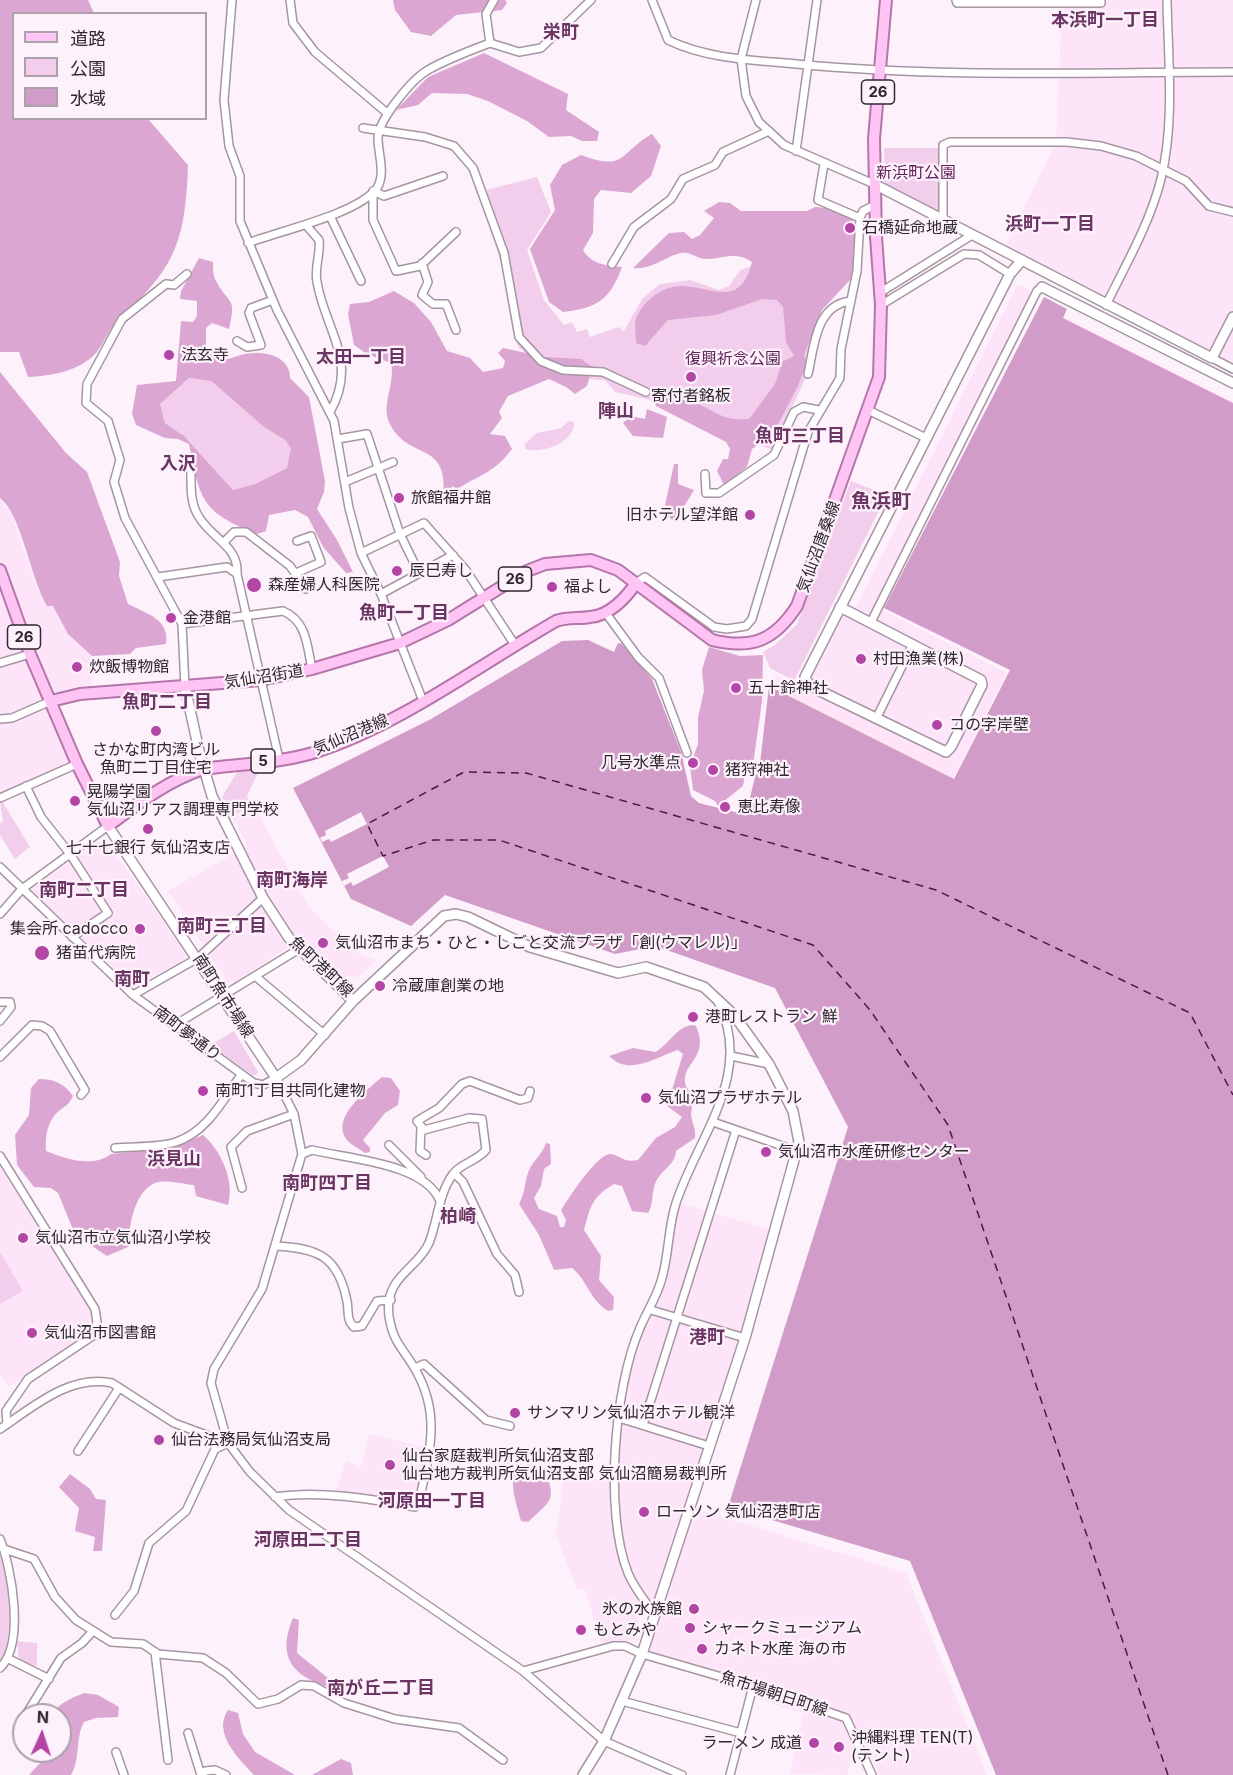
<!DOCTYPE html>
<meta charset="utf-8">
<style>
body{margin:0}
#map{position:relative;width:1233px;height:1775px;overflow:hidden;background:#fdf2fb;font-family:Inter,"Noto Sans JP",sans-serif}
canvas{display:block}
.legend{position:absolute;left:12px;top:12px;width:195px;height:108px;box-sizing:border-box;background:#fdf2fb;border:2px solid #aba1a9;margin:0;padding:8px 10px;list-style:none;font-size:18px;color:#2f282e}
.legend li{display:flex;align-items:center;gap:12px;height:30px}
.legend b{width:30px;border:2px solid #aba1a9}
.north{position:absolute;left:12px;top:1703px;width:60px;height:60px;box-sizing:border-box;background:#fdf2fb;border:2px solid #aba1a9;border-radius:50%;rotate:3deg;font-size:16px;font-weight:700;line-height:24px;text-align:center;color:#2f282e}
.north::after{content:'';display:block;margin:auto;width:21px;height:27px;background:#b346a5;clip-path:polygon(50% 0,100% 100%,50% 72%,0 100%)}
</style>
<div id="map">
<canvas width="1233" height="1775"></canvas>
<ul class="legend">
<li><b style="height:8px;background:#fec5f4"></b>道路</li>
<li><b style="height:16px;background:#f3ceec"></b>公園</li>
<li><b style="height:16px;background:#d19cc7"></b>水域</li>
</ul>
<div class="north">N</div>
</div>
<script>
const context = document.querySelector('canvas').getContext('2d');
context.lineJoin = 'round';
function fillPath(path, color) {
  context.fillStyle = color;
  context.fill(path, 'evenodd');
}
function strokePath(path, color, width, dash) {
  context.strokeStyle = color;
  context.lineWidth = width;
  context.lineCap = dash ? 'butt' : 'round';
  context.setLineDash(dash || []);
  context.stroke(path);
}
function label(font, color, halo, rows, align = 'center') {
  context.font = font + ' Inter,"Noto Sans JP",sans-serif';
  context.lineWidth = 4.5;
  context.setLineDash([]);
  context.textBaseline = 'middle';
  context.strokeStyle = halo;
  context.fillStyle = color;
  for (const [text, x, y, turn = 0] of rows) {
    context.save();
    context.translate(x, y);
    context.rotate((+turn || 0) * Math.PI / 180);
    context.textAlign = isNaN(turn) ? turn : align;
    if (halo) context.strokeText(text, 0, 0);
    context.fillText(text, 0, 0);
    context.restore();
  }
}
const built = new Path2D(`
 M1101 0H1233V369L1004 249 1056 142 1062 3Z
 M1018 284 1039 295 881 610 1007 673 953 778 770 686 776 675 806 689 849 604 856 607Z
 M0 498 11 513 39 593 57 609 67 632 92 656V688L71 689 51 701 69 764 0 797Z
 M254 805 309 908 358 953 377 960 358 977 341 976 299 940 234 983 227 982 168 891 247 846 232 816Z
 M97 843 109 845 186 953 185 959 139 985H132L33 892V888Z
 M0 1166 91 1310 94 1320 90 1333 8 1387 0 1375Z
 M676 1202 774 1231 690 1507 906 1573 987 1775H879L863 1739 842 1723 853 1744 848 1775 790 1774 803 1713 784 1708 642 1654 654 1615 642 1602 633 1640 601 1643 585 1590 577 1589 556 1535 564 1475 615 1482 619 1418 640 1327 663 1277Z
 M369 1434 430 1448 415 1507 334 1497 346 1460 361 1467Z`);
const green = new Path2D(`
 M884 148H940L941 208 938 211 885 184Z
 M537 177 551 212 527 250 544 300 564 325 572 322 577 332 587 329 590 337 619 327 624 331 642 299 660 284 690 280 719 290 729 286 740 270 775 259 816 319 806 377 773 450 727 434 659 402 615 392 605 380 559 378 518 347 502 266 478 192Z
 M189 378 211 381 264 427 285 440 292 448 287 468 255 484 233 490 184 436 165 423 160 404Z
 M569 421 574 422C575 443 542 454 525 449V444L537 433 561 428Z
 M851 481 887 495 794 681 770 668 763 652 775 645 797 624Z
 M260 768 247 796 251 806 232 816 222 797 237 772Z
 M2 801 30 847 15 859 0 835V823L3 821 0 802Z
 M234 1031 258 1072 254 1076 210 1045Z
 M0 1252 23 1291 0 1304Z
 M0 1556C9 1582 15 1640 0 1663Z
 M17 1641 37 1643V1666L27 1665 19 1660Z`);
const forest = new Path2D(`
 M0 0H88L94 13 14 14V118L148 119 188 165C187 194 185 229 172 255 159 283 134 304 114 326 106 334 103 345 96 353 80 371 51 376 28 377L19 352H0Z
 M393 0H505L507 3 502 10 456 15 431 36 411 32 395 10Z
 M484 53 568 94 566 110 599 132 597 141H582L571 136 549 137 527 121 488 101 467 94 432 93 418 105 396 110 428 77Z
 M652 134 661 146 651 176 631 193 601 190 594 199 593 233 583 250C592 265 606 265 622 267 610 300 597 308 563 312L549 302 530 249 555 210 550 185 562 165 581 155C627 172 618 153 652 134Z
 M719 202 730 203 741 211H807L815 207 826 208 851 218 856 226 854 271 850 280 822 310 804 355 807 362 798 386 774 432 752 449 747 467 724 485 717 471 723 459H728L730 449 726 442 656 406 654 398C667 398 684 398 696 403 719 413 722 421 749 419L775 384 782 362 794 356 786 342 783 307 777 300 762 299 716 315 668 320 645 346 636 343C636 336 634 325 636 319 642 302 663 285 682 286 714 287 740 309 752 262 736 251 725 258 707 259 698 260 691 251 681 253 663 257 653 270 633 268L669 233 684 232 692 239 700 235 714 218 704 211Z
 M199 258 213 262C213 268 213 276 216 281 229 306 237 295 229 329L212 323 206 328V349C209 352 213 357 217 358 226 362 232 357 241 355 260 350 290 354 290 378L309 397 325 481 324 492 317 509 337 540 353 572 346 573 323 547 308 517 295 510 269 515 266 531 257 534C202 512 200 501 189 444L178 439 165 438 136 425 132 414 137 385 176 381 181 321 193 322 197 316V301L180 299 181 291ZM189 378 211 381 264 427 285 440 291 448 287 468 255 484 233 490 184 436 165 423 160 404Z
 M394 291 414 303 431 322 447 351 470 358 483 372 503 368 505 361 498 353 503 348 545 357 581 359 592 367 587 386 575 394 566 387 549 379 508 396 499 412 502 418 490 434 505 436 512 449C495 472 480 475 457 489L452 486V500L443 499C450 440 410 461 391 426 379 406 396 385 391 363L367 354 354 345 348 314 350 304 369 302Z
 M0 372 66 453 87 472 120 562 119 576 128 604C147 614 170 619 166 644L136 648 130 654 92 656 68 634 53 606H47C30 578 22 515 0 498Z
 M647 409 667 417 663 438 633 436 623 423 631 416 645 419Z
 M674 464H678V484L694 490 679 515 672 520 664 510Z
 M709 647 740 656 763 655 762 701 753 765 747 764 743 786 718 806 715 801 693 790 690 766 698 744V717L704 691 702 670Z
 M692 1025 696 1026C710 1058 682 1062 685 1083 686 1088 690 1091 692 1096 694 1101 691 1109 691 1115 692 1123 696 1129 695 1138L676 1151C675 1166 660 1170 655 1184 651 1195 654 1203 648 1213L632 1211 622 1186 614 1184C592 1197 591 1205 584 1230L601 1256 599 1280 614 1297 613 1310 608 1311C589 1299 588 1281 572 1268L554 1270 539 1235 519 1204C526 1192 524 1180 530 1168 536 1158 542 1154 546 1143L550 1144 551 1164 544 1169 541 1186 534 1198 539 1209 557 1216 560 1227H564L566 1220 561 1210C568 1199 598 1152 611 1154 624 1157 623 1163 638 1160L656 1138 675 1127 682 1117 667 1106 683 1054 678 1050C655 1057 630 1077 609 1056L633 1048 655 1052C670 1044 676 1027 692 1025Z
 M382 1077 391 1078 400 1091 398 1105 385 1113 363 1140 370 1148V1152L365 1153C360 1149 353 1146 349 1142 327 1120 367 1090 382 1077Z
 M39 1079C54 1079 64 1083 73 1096 69 1104 67 1105 60 1110 47 1121 45 1136 46 1151 66 1159 92 1168 111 1154L175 1147 203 1135C221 1150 235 1181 228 1205L196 1196 194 1185C183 1184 165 1179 155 1183 134 1192 129 1226 128 1247L107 1256 83 1240 74 1232 58 1193 51 1188 34 1187 17 1165 15 1135 29 1115 31 1088Z
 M516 1465 543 1467C558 1501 551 1500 528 1522L521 1521C516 1502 509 1485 516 1465Z
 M70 1474 90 1489 96 1499 106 1500 102 1551H93L95 1537 75 1531 79 1508 59 1487Z
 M293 1618 299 1620 297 1653 333 1682 332 1688C293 1677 276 1658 293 1618Z
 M84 1693 98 1695 119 1707 118 1717 96 1718 84 1722C75 1738 81 1758 71 1775H29L51 1751H60V1715H52C58 1703 72 1698 84 1693Z
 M228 1710 238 1713 243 1734 255 1752 295 1775H254C239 1759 212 1733 228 1710Z
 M341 1759 351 1763 353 1775H312Z`);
const water = new Path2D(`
 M1044 297 1067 309 1063 318 1233 403V1775H996L910 1561 728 1507 848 1127 775 988 655 946 615 954 445 895 411 926 351 899 293 788 431 719 562 641 588 640 614 652 618 643 622 644 652 679 681 752 691 796 699 803 735 812 749 802 756 773 759 772 769 686 954 779 1010 670 884 608Z`);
const pier = new Path2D(`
 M361 812 367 824 331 842 329 839 322 842 320 838 326 835 325 831Z
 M383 856 389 867 353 886 351 882 344 886 342 881 349 878 347 874Z`);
const ferry = new Path2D(`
 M1168 1775 948 1125 870 1010 813 945 499 840H433L383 856 367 824 464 772 526 773 936 890 1190 1013 1233 1095`);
const street = new Path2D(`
 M232 0 224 100 229 146 240 176V221L277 310 334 421 349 508 361 553 381 594 423 701
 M290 0 293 23 315 52 387 113
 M652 0 668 40C707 59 753 60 796 64 941 78 1088 72 1233 72
 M756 0 741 59 746 96 759 122 784 145 874 184
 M956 0 957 3H1101V0
 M490 43 486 14 494 0
 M363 128 425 137 454 146 473 168 504 253 519 337 541 361 563 370 603 372 646 392
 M796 151 817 0
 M824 164 818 200 860 218
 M443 176 384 196 373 191V220L396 271 420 266 456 232
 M330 216 361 281
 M943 221V145L950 142H1067L1101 146 1136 156 1186 181 1209 206 1233 212
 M306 225 319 240C321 253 314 268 317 282 325 330 359 361 330 412
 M248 243C279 231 358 214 377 188 386 174 378 154 378 138 378 120 412 79 428 70 447 59 469 51 490 43L519 52 541 48 591 0
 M422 263 428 282 422 295 433 304H446L456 330
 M612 264 634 227 671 199 683 179 715 165 723 152 769 131
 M881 292 972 235
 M881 305 964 254 979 255 1010 274
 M1106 305C1126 264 1150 223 1161 179 1175 122 1168 58 1167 0
 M237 341 247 347 261 345 249 313 251 308 273 300
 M1212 358 1233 369
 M808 374C814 347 816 304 851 301
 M868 410 926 438
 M338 439 367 434 400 534 419 573
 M191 470C191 486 190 504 199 517 212 539 239 546 237 574L279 759
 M705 474 706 493H719L774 455 794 412 803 407 819 410
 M345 482 393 462
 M223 543 234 532H246L290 566 306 589
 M361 553 424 523 465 569 515 645
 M296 573 321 562 311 536 297 541
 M158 577 227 567 237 574
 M636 583 645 577 714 627 727 629 746 626 752 619 808 432 840 378 841 349 857 271 860 218 863 211 875 205
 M381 594 453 555
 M605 612 638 657 659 678 687 753
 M871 622 1037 291 1042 287
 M182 624 283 611C307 621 307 646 312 669
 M0 663 30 654
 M185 687 182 624 125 518 114 482 120 460 108 421 86 403 87 384 122 319 166 284 174 285 187 274
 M0 719 12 718 51 701
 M876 719 913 644
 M26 786 41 817 70 854 108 913 72 937
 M0 798 77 764
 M0 867 133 995 254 1083 263 1085 276 1078 294 1114 302 1154 262 1289 214 1369 211 1383 228 1443 250 1472 289 1510 523 1671 604 1741 682 1775
 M0 914 22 889 108 826
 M255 976 325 1035
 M133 995 198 958 263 898
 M0 1002H10L11 1007 0 1021
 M175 1025 299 949
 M731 1056 769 1064
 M0 1057 32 1025 42 1026 50 1031 85 1090 81 1095
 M713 1122 797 1151
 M421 1128 420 1151 426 1155
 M389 1145 421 1177
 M115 1148C134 1146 158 1148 176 1142 207 1132 223 1100 241 1075
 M302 1154 312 1150C348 1159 425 1163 440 1201
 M0 1156 95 1309 97 1322 94 1335 28 1379 6 1411 7 1424
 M454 1173 463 1182 497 1254 515 1275 519 1292
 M242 1188 231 1147 247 1131 294 1114
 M275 1246C318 1248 338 1256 347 1301 349 1311 346 1320 354 1327L362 1326 377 1301 391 1300
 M651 1310 745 1338
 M415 1368 424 1364 486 1420 510 1426
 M619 1418 709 1446
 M643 1425 736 1130
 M0 1429C33 1407 70 1374 112 1383L174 1423 228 1443
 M78 1451 119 1388
 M275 1497C320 1490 370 1499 415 1507L419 1502C429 1454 442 1415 415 1369 403 1348 393 1343 389 1316 384 1276 417 1270 429 1243 438 1220 438 1195 453 1174 461 1163 477 1161 486 1150L482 1119 469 1118 424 1130 417 1121 439 1108 462 1084 470 1081 520 1100 528 1098 530 1091
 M0 1539C12 1569 25 1644 0 1668
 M4 1549 34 1559 55 1597 76 1620 111 1642 143 1644 158 1654 203 1658 226 1673 258 1704 278 1699 301 1685 314 1686 344 1703 395 1719 459 1728 503 1760
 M115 1615 134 1591 149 1543 186 1511 215 1449 228 1443
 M655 1615C646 1602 634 1588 628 1573 604 1513 614 1387 640 1328 647 1311 657 1297 662 1278 669 1254 668 1227 676 1203 698 1136 755 1074 718 1002
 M155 1652 168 1760
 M7 1658 49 1679
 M523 1671 613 1646H625L642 1654 753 1686 846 1718 872 1775
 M622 1701 741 1733
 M27 1713 61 1658 82 1643 93 1631
 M188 1733 201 1775
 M116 1752 124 1775
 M202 1775 205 1771 215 1770 226 1775
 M730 1775 753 1686`);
const secondary = new Path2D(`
 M874 184 1212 358 1233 317
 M1042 287 1233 383
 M840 607 981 680 982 685 951 747 946 752 818 690 807 682 805 677 1010 274 1022 260
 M185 687 200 755 212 796 263 898 289 938 353 1001 444 916 456 914 468 917 530 947 618 973 646 967 704 987 734 1015 769 1064 793 1111 799 1142 745 1338 642 1654 604 1741 583 1775
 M108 826 276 1078 301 1060 353 1001`);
const primary = new Path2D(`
 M0 570 30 654 77 764 108 826C139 803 167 781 203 769 240 764 281 763 316 752 398 726 481 664 556 621 568 617 578 619 590 617 609 616 626 598 636 583
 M51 701 80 694 261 680 312 669 400 643 448 620 527 571 545 564 591 560 618 570 712 640C752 650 775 640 797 606L879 377 881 305 876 237 874 139 886 0`);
const markers = [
 [850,228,6,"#b346a5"],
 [169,355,6,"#b346a5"],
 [691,377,6,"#b346a5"],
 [399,498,6,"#b346a5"],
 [750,515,6,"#b346a5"],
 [397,571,6,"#b346a5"],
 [254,585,8,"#b346a5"],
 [552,587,6,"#b346a5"],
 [171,618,6,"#b346a5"],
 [861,659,6,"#b346a5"],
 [77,667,6,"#b346a5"],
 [736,688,6,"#b346a5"],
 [937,725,6,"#b346a5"],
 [156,731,6,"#b346a5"],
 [693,763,6,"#b346a5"],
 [713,770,6,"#b346a5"],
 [75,801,6,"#b346a5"],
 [725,807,6,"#b346a5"],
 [148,829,6,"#b346a5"],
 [140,929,6,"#b346a5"],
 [323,943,6,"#b346a5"],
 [42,953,8,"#b346a5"],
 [380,986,6,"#b346a5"],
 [693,1017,6,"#b346a5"],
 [203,1091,6,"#b346a5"],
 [646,1098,6,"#b346a5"],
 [766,1152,6,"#b346a5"],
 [23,1238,6,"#b346a5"],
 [32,1333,6,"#b346a5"],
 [515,1413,6,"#b346a5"],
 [159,1440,6,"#b346a5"],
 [390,1465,6,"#b346a5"],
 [644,1512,6,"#b346a5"],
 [694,1609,6,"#b346a5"],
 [690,1628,6,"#b346a5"],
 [581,1630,6,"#b346a5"],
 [702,1649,6,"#b346a5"],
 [814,1743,6,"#b346a5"],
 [839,1747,6,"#b346a5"]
];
const shields = [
 [878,92,33],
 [515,579,33],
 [24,637,33],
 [263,761,24]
];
const shieldNames = [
 ["26",878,92],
 ["26",515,579],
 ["26",24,637],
 ["5",263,761]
];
const parkNames = [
 ["新浜町公園",916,173],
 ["復興祈念公園",733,359]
];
const poiNames = [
 ["石橋延命地蔵",862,228],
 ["法玄寺",181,355],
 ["寄付者銘板",691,396,"center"],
 ["旅館福井館",411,498],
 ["旧ホテル望洋館",738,515,"right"],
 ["辰巳寿し",409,571],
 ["森産婦人科医院",268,585],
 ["福よし",564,587],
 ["金港館",183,618],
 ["村田漁業(株)",873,659],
 ["炊飯博物館",89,667],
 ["五十鈴神社",748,688],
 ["コの字岸壁",949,725],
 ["さかな町内湾ビル",156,750,"center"],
 ["魚町二丁目住宅",156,768,"center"],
 ["几号水準点",681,763,"right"],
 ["猪狩神社",725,770],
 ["晃陽学園",87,792],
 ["気仙沼リアス調理専門学校",87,810],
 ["恵比寿像",737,807],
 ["七十七銀行 気仙沼支店",148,848,"center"],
 ["集会所 cadocco",128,929,"right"],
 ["気仙沼市まち・ひと・しごと交流プラザ「創(ウマレル)」",335,943],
 ["猪苗代病院",56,953],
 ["冷蔵庫創業の地",392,986],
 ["港町レストラン 鮮",705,1017],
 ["南町1丁目共同化建物",215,1091],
 ["気仙沼プラザホテル",658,1098],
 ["気仙沼市水産研修センター",778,1152],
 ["気仙沼市立気仙沼小学校",35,1238],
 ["気仙沼市図書館",44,1333],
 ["サンマリン気仙沼ホテル観洋",527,1413],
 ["仙台法務局気仙沼支局",171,1440],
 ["仙台家庭裁判所気仙沼支部",402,1456],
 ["仙台地方裁判所気仙沼支部 気仙沼簡易裁判所",402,1474],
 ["ローソン 気仙沼港町店",656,1512],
 ["氷の水族館",682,1609,"right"],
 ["シャークミュージアム",702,1628],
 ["もとみや",593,1630],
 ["カネト水産 海の市",714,1649],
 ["沖縄料理 TEN(T)",851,1738],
 ["(テント)",851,1756],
 ["ラーメン 成道",802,1743,"right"]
];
const streetNames = [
 ["気仙沼唐桑線",819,547,-70],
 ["気仙沼街道",264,677,-9],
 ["気仙沼港線",351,735,-23],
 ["魚町港町線",321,967,43],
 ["南町魚市場線",223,996,57],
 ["南町夢通り",187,1034,37],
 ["魚市場朝日町線",774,1694,18]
];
const neighbourhoodNames = [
 ["本浜町一丁目",1105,21],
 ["栄町",561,33],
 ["浜町一丁目",1050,225],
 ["太田一丁目",361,358],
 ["陣山",616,412],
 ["魚町三丁目",800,437],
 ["入沢",178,465],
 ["魚町一丁目",404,614],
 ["魚町二丁目",167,703],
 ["南町海岸",292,881],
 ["南町二丁目",84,891],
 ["南町三丁目",222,927],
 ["南町",132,980],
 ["浜見山",174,1160],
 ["南町四丁目",327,1184],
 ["柏崎",458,1217],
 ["港町",707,1338],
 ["河原田一丁目",432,1502],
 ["河原田二丁目",308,1541],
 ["南が丘二丁目",381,1689]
];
const quarterNames = [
 ["魚浜町",881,502]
];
fillPath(built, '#fde4f8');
fillPath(green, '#f3ceec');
fillPath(forest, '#dba6d1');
fillPath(water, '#d19cc7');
fillPath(pier, '#fdf2fb');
strokePath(ferry, '#52144a', 1.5, [8, 6]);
strokePath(street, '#a695a2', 10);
strokePath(secondary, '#a695a2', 12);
strokePath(primary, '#b575aa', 14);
strokePath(street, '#fff', 7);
strokePath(secondary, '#fff', 9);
strokePath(primary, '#fec5f4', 10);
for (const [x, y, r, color] of markers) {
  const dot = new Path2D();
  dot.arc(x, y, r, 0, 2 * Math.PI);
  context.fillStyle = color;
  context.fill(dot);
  strokePath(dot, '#fdf2fb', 2);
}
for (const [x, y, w] of shields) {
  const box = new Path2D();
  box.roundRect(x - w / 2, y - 12, w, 24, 4.5);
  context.fillStyle = '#fdf2fb';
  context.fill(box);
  strokePath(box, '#2f282e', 1.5);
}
label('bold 15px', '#2f282e', null, shieldNames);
label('16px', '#612359', '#fdf2fb', parkNames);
label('16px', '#2f282e', '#fdf2fb', poiNames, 'left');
label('16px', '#2f282e', '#fdf2fb', streetNames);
label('bold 18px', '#6b3563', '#fdf2fb', neighbourhoodNames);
label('bold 20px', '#6b3563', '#fdf2fb', quarterNames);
</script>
